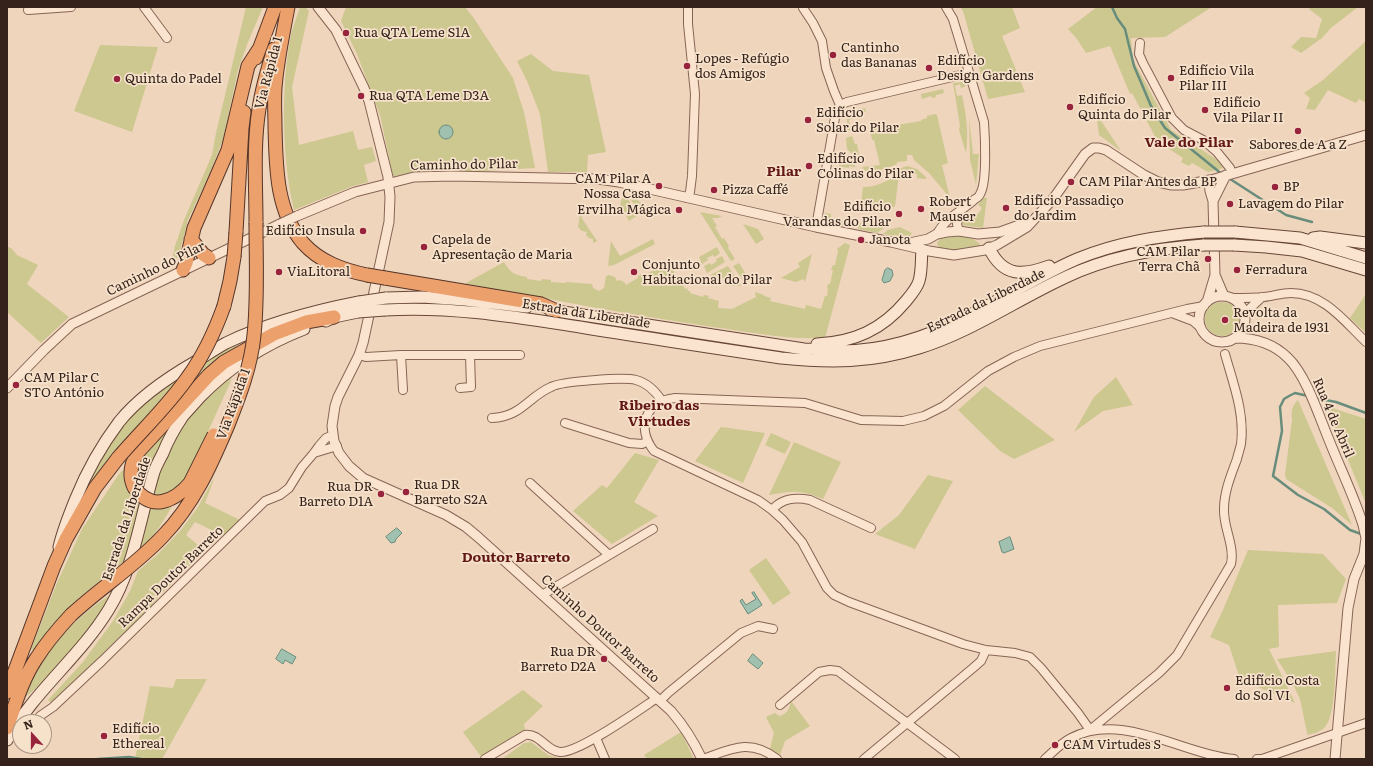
<!DOCTYPE html>
<meta charset="utf-8">
<style>
body{margin:0}
#map{position:relative;width:1373px;height:766px;overflow:hidden;background:#efd5bc;font-family:Literata,serif}
canvas{display:block}
.frame{position:absolute;inset:0;border:8px solid #35221a;pointer-events:none}
.north{position:absolute;left:12px;top:714px;width:40px;height:40px;box-sizing:border-box;background:#f6e1cb;border:1px solid #a99584;border-radius:50%;rotate:339deg;font-size:11px;font-weight:700;line-height:16px;text-align:center;color:#35221a}
.north::after{content:'';display:block;margin:auto;width:14px;height:18px;background:#98233c;clip-path:polygon(50% 0,100% 100%,50% 72%,0 100%)}
</style>
<div id="map">
<canvas width="1373" height="766"></canvas>
<div class="frame"></div>
<div class="north">N</div>
</div>
<script>
const context = document.querySelector('canvas').getContext('2d');
context.lineJoin = 'round';
function fillPath(path, color) {
  context.fillStyle = color;
  context.fill(path, 'evenodd');
}
function strokePath(path, color, width, dash) {
  context.strokeStyle = color;
  context.lineWidth = width;
  context.lineCap = dash ? 'butt' : 'round';
  context.setLineDash(dash || []);
  context.stroke(path);
}
function label(font, color, halo, rows, align = 'center') {
  context.font = font + ' Literata,serif';
  context.lineWidth = 3.5;
  context.setLineDash([]);
  context.textBaseline = 'middle';
  context.strokeStyle = halo;
  context.fillStyle = color;
  for (const [text, x, y, turn = 0] of rows) {
    context.save();
    context.translate(x, y);
    context.rotate((+turn || 0) * Math.PI / 180);
    context.textAlign = isNaN(turn) ? turn : align;
    if (halo) context.strokeText(text, 0, 0);
    context.fillText(text, 0, 0);
    context.restore();
  }
}
const green = new Path2D(`
 M246 7H263L248 42 238 70 223 140 209 175 188 220 179 255 176 260 171 266 175 246 184 220 212 155 216 133Z
 M300 7H305L309 11 292 87 299 145 353 131 358 150 372 147 376 161 364 165 368 182 353 186 294 210C282 159 281 91 290 39 292 28 297 18 300 7Z
 M346 7H465L473 17 513 78 524 112 535 168 393 176 380 115 357 54 341 21Z
 M960 7H1012L1020 28 1002 36 1025 92 988 99 963 11Z
 M1097 7H1212L1165 37 1131 38 1133 60 1171 130 1222 163 1223 168 1208 172 1192 163 1189 166 1181 162 1183 158 1158 142 1132 93 1130 94 1110 46 1086 53 1077 39 1068 29Z
 M1310 7H1358L1331 28 1322 38 1301 53 1291 47 1301 37 1316 38 1322 19 1309 9Z
 M1366 41V98L1365 102 1359 99 1356 103 1328 90 1315 110 1306 109 1310 98 1304 93 1323 80Z
 M100 45 158 47 132 132 74 111Z
 M531 54 553 71 589 75 606 152 588 155 587 172H548L540 114 527 81 517 61Z
 M962 82 966 86 961 88 960 84 955 86 957 96 962 95C966 114 969 133 966 153L959 130 960 126 953 83Z
 M943 89 944 93 936 95V97L932 98 931 96 922 99 921 94Z
 M865 108 866 112 855 114 856 117 849 120 851 130 847 131V120L851 110Z
 M1096 113 1121 151 1099 135Z
 M935 114 937 115 948 163 942 165 950 198 929 173 914 160 912 155H907V161L897 162V164C886 169 877 171 865 171L862 167 880 165 874 140H872L870 131 871 130 879 128 880 130 897 126V125L921 121V120L927 118V116Z
 M969 118 973 154H979L976 185 970 160Z
 M852 136 855 144H857L859 155 852 154 847 149 846 138Z
 M846 155 854 161 855 167 849 166V168L839 166 840 160Z
 M907 166 917 169 927 178 925 179 917 178V174H899L895 206 894 207 861 204 863 187C873 188 884 182 893 178L892 174 894 173 893 171Z
 M622 198 628 199 635 211 637 209 631 200 634 198 639 201 646 210 629 221 620 205Z
 M984 198H987L983 228 963 225C960 221 964 217 967 213L978 214 982 208 978 205Z
 M581 208 584 214 581 217 597 241 594 243 593 242V239L589 238 586 235 587 232 582 231 578 227Z
 M700 212 722 216 718 218H712L717 226 715 227 722 239 724 238 729 246 728 248 735 259 731 261Z
 M825 213 831 214V219L839 218V220L850 222 849 226 848 227 826 222 824 220Z
 M859 223 886 225 887 226 877 233 858 229Z
 M743 224 758 229 764 239 756 244Z
 M900 227 912 233 909 237 906 238 883 234 888 230Z
 M959 236 973 239 979 243 980 245 978 247C967 249 947 254 938 246L937 243 940 239Z
 M653 239 655 244 614 265 608 266 611 241 620 256Z
 M845 243 850 245 825 338C788 340 750 332 713 327 631 315 549 299 467 284L466 283 504 262C511 273 514 275 527 277V279L541 281 542 279 551 280V282L565 283 566 282 592 284 593 288 599 291 604 288 606 276 609 275 615 277 617 281 620 280 624 282 626 285 638 278V276L642 274 643 276 656 269 655 267 660 265 661 267 665 265V263L670 260 673 265 671 267 678 279H680L685 289 687 288 688 291H690V293L703 297 704 295 709 296 708 298 719 301 718 308 732 309 756 297 755 292 764 295V296L771 298 770 301 805 309 806 305 821 309 825 296H827L828 289 827 288 828 284H830L833 270H831L833 265H835L838 251 837 249Z
 M7 246 12 249 17 255 38 265 27 284 69 317 41 343 7 312Z
 M717 247 720 253 715 257 713 255 707 258 708 260 702 264 699 257Z
 M812 254 805 282 803 279 796 282 781 278 800 267 798 263Z
 M722 256 725 262 707 273 704 266 710 263 711 265 717 261 716 259Z
 M739 263 747 276 742 279 733 266Z
 M728 266 741 286H726L723 278 710 275Z
 M1366 294V333L1350 318Z
 M1205 319a17 17 0 1 1 34 0a17 17 0 1 1-34 0Z
 M236 344 237 347 204 372 147 418 81 500H79C92 476 104 451 121 429 151 391 194 366 236 344Z
 M233 371 230 383 187 478 167 515 152 538 79 598 34 651 31 649 57 583 82 529 119 474 186 407Z
 M1116 377 1133 405 1103 411 1074 432 1094 397Z
 M985 386 1055 440 1014 459 1000 451 958 410Z
 M1298 400 1352 525 1332 508 1286 479 1285 474 1292 420C1291 411 1292 406 1298 400Z
 M1326 406 1366 419V504Z
 M721 427 765 433 743 483 695 461Z
 M771 433 791 442 785 454 765 445Z
 M794 442 841 462 823 499C800 489 792 491 769 495Z
 M635 453 659 460 634 502 658 516 612 544 573 511 602 485 607 488Z
 M928 475 953 481 915 549 875 534 899 515Z
 M215 476 205 503 240 520 224 536 195 522 186 535 205 551 158 597 149 611 52 703 48 700 83 662 113 621 130 591 138 571 158 554 181 530 198 507Z
 M1248 550 1323 554 1346 579 1337 603 1278 605 1279 647 1269 649 1295 703 1240 679 1229 645 1210 637 1223 610Z
 M766 558 791 593 773 605 749 570Z
 M113 593 91 628 43 683 24 698C30 686 35 674 42 662 60 635 85 610 113 593Z
 M1336 651C1335 668 1336 715 1325 727 1320 732 1315 733 1308 735L1307 733 1300 699 1293 684 1277 659Z
 M176 679H207L162 759H135L150 686 173 688Z
 M523 690 543 706 524 724 525 730 514 736 482 758 463 732Z
 M791 701 810 726 785 741 780 755 770 749 774 733 766 717 775 713 779 716C787 714 789 710 791 701Z
 M681 732 694 759H647L644 755Z
 M531 742 548 755 561 759H502L524 743Z`);
const water = new Path2D(`
 M439 132a7 7 0 1 1 14 0a7 7 0 1 1-14 0Z
 M888 268 892 270 893 275 890 281 884 283 882 280 885 270Z
 M397 528 402 533 396 539 395 542 391 543 386 537Z
 M1010 537 1014 549 1004 553 1002 552 999 542Z
 M754 592 762 605 748 614 740 601 742 599 746 605 756 599 752 593Z
 M282 649 296 657 292 664 285 660 283 664 276 659Z
 M753 654 763 663 758 669 748 661Z`);
const stream = new Path2D(`
 M1112 7 1117 18 1125 29 1134 66 1140 80 1151 106 1165 128 1223 175
 M1227 177 1286 215 1312 222
 M1308 396 1295 393 1289 396 1284 399 1280 407 1282 431 1273 476 1298 495 1324 509 1350 530 1364 535
 M1315 398 1336 402 1366 413
 M98 759 129 757 141 759`);
const minor = new Path2D(`
 M144 7 167 38
 M803 8 813 23 822 41 826 68 834 91 840 105
 M28 10 71 7
 M1140 43 1139 54 1143 63 1172 118 1184 130 1203 140 1217 152 1230 168 1232 174
 M687 198 690 192 692 176 695 94 688 24V7
 M816 227 836 112 840 105 847 102 969 73
 M959 231 957 224 960 211
 M937 234C945 218 962 211 975 199 978 198 980 195 981 192 987 180 985 136 984 122L953 19 946 7
 M1233 298C1243 298 1253 298 1264 297 1273 296 1282 293 1291 293 1324 293 1345 322 1366 342
 M1172 313 1193 321 1201 328
 M1245 313 1262 297
 M359 355 366 357 401 355H520
 M401 355 403 390
 M460 388 471 387 470 355
 M492 418C521 417 528 397 551 387 562 381 624 377 636 380 648 383 656 392 662 401
 M565 423 629 443 642 444 648 441
 M314 453 337 446
 M530 483 609 555
 M772 510C782 498 795 497 810 500L871 528
 M542 595 653 529
 M660 701 668 693 741 633 758 626 773 629
 M780 705 819 672 830 670 838 671 955 759
 M40 716 53 707 102 661 265 501 280 495 289 488 302 467 314 453 319 446 326 438 333 435
 M1090 730 1078 713 1041 668 1030 657 1015 653 986 650 963 644 849 602 834 595 827 588 802 542 783 520 772 510 758 500 654 451C636 428 645 401 675 398L805 403 861 420 903 421 924 416 944 406 988 371 1014 357 1040 346 1187 309 1204 306
 M1090 730 1159 673 1177 655 1231 564C1235 546 1223 527 1224 509 1224 492 1231 475 1237 459 1238 454 1240 449 1241 444 1245 413 1233 383 1225 354
 M596 738 605 759
 M485 759 525 735C540 733 546 751 560 752 579 753 639 710 657 698
 M703 759C731 749 750 738 777 759
 M864 759 973 668 981 661 986 650
 M1045 759C1053 752 1061 743 1071 738 1122 711 1182 754 1234 759
 M1257 759H1262L1366 723`);
const tertiary = new Path2D(`
 M318 7 336 30 364 88 369 101 388 177 390 197 389 222 363 343 359 355 338 397 335 406 332 426 334 441 339 453 349 466 363 478 446 515 466 527 478 537 671 711C685 727 693 740 702 759
 M1213 201 1226 175
 M297 216 355 192 414 177 451 176 598 179 619 182 816 227 891 242 929 251 954 255 985 250 997 245 1027 227 1053 199 1085 154 1093 148H1099L1106 150 1144 175 1158 182 1172 185H1183L1211 180 1366 135
 M905 244 928 239 937 234 947 232 959 231 978 234 1000 232 1025 223
 M1215 275 1224 296
 M1199 319a23 23 0 1 1 46 0a23 23 0 1 1-46 0Z
 M1207 302 1215 275 1213 201 1210 191 1209 180
 M1235 338C1255 338 1274 344 1288 358 1306 375 1319 416 1329 440 1340 468 1354 496 1363 525L1366 538 1364 554 1354 579 1348 608 1335 759
 M7 388 44 350 72 324 280 224`);
const secondary = new Path2D(`
 M1235 232 1300 238 1366 258
 M1313 238 1320 237 1366 243
 M1234 245 1266 247 1302 251 1366 270
 M989 248C1003 277 1022 276 1049 266
 M386 298 422 297 465 300 527 307
 M385 310C451 306 515 317 580 327 647 338 714 348 781 358 830 363 871 363 919 348 971 332 1016 300 1066 277 1108 257 1157 248 1204 245
 M550 310 804 349C815 349 828 351 840 351 885 351 930 336 970 315 1006 297 1040 275 1077 259 1118 242 1160 236 1204 232
 M326 321 334 317 358 312
 M817 344C854 342 882 330 906 301 911 295 917 288 919 281 922 271 921 260 922 250
 M59 547C63 530 69 515 76 498 87 471 101 446 119 422 139 397 167 378 195 362 205 356 215 349 226 343 268 323 313 311 359 302
 M7 740C34 691 80 657 109 609 134 568 140 518 154 472 156 466 160 459 163 453 168 440 175 428 183 416 188 410 194 404 199 398 228 368 265 344 304 329`);
const trunk = new Path2D(`
 M288 7C283 34 277 61 275 88 274 101 275 114 275 127 276 167 276 211 303 243 320 262 343 270 367 275
 M256 58 275 7
 M256 223C256 185 253 146 259 109 262 88 268 68 274 49
 M236 232 242 128 244 112
 M191 239 203 254 209 258
 M183 270 186 263 194 228 228 150 248 66 259 49
 M385 278 541 304 557 311
 M224 306 230 281 234 257
 M134 487C128 474 131 463 138 452L209 375 224 362 274 334 306 322 334 317
 M7 692 54 566 66 539 95 488 118 458
 M7 728C15 705 22 680 36 659 46 643 58 629 71 615`);
const tertiaryBridge = new Path2D(`
 M280 224 297 216`);
const secondaryBridge = new Path2D(`
 M1204 232H1235
 M1204 245H1234
 M359 302 386 298
 M358 312 385 310`);
const trunkBridge = new Path2D(`
 M234 257 236 232
 M367 275 385 278
 M118 458C141 431 168 406 188 377 204 355 215 331 224 306
 M134 487C151 512 174 502 190 483L214 435
 M71 615C100 588 135 566 163 536 194 504 211 465 228 425 240 395 251 366 254 335 258 298 256 260 256 223`);
const markers = [
 [346,33,4,"#98233c"],
 [833,55,4,"#98233c"],
 [687,66,4,"#98233c"],
 [929,68,4,"#98233c"],
 [1171,78,4,"#98233c"],
 [117,79,4,"#98233c"],
 [361,96,4,"#98233c"],
 [1070,107,4,"#98233c"],
 [1205,110,4,"#98233c"],
 [808,120,4,"#98233c"],
 [1298,131,4,"#98233c"],
 [809,166,4,"#98233c"],
 [1071,182,4,"#98233c"],
 [659,186,4,"#98233c"],
 [1275,187,4,"#98233c"],
 [714,190,4,"#98233c"],
 [1230,204,4,"#98233c"],
 [1006,208,4,"#98233c"],
 [921,209,4,"#98233c"],
 [679,210,4,"#98233c"],
 [899,214,4,"#98233c"],
 [363,231,4,"#98233c"],
 [861,240,4,"#98233c"],
 [424,247,4,"#98233c"],
 [1208,259,4,"#98233c"],
 [1237,270,4,"#98233c"],
 [279,272,4,"#98233c"],
 [634,272,4,"#98233c"],
 [1225,320,4,"#98233c"],
 [16,385,4,"#98233c"],
 [406,492,4,"#98233c"],
 [381,494,4,"#98233c"],
 [604,659,4,"#98233c"],
 [1227,688,4,"#98233c"],
 [104,736,4,"#98233c"],
 [1055,745,4,"#98233c"]
];
const poiNames = [
 ["Rua QTA Leme S1A",354,33],
 ["Cantinho",841,48],
 ["das Bananas",841,63],
 ["Lopes - Refúgio",695,59],
 ["dos Amigos",695,74],
 ["Edifício",937,61],
 ["Design Gardens",937,76],
 ["Edifício Vila",1179,71],
 ["Pilar III",1179,86],
 ["Quinta do Padel",125,79],
 ["Rua QTA Leme D3A",369,96],
 ["Edifício",1078,100],
 ["Quinta do Pilar",1078,115],
 ["Edifício",1213,103],
 ["Vila Pilar II",1213,118],
 ["Edifício",816,113],
 ["Solar do Pilar",816,128],
 ["Sabores de A a Z",1298,145,"center"],
 ["Edifício",817,159],
 ["Colinas do Pilar",817,174],
 ["CAM Pilar A",651,179,"right"],
 ["Nossa Casa",651,194,"right"],
 ["CAM Pilar Antes da BP",1079,182],
 ["BP",1283,187],
 ["Pizza Caffé",722,190],
 ["Edifício Passadiço",1014,201],
 ["do Jardim",1014,216],
 ["Robert",929,202],
 ["Mauser",929,217],
 ["Lavagem do Pilar",1238,204],
 ["Edifício",891,207,"right"],
 ["Varandas do Pilar",891,222,"right"],
 ["Ervilha Mágica",671,210,"right"],
 ["Edifício Insula",355,231,"right"],
 ["Capela de",432,240],
 ["Apresentação de Maria",432,255],
 ["Janota",869,240],
 ["CAM Pilar",1200,252,"right"],
 ["Terra Chã",1200,267,"right"],
 ["Conjunto",642,265],
 ["Habitacional do Pilar",642,280],
 ["Ferradura",1245,270],
 ["ViaLitoral",287,272],
 ["Revolta da",1233,313],
 ["Madeira de 1931",1233,328],
 ["CAM Pilar C",24,378],
 ["STO António",24,393],
 ["Rua DR",414,485],
 ["Barreto S2A",414,500],
 ["Rua DR",373,487,"right"],
 ["Barreto D1A",373,502,"right"],
 ["Rua DR",596,652,"right"],
 ["Barreto D2A",596,667,"right"],
 ["Edifício Costa",1235,681],
 ["do Sol VI",1235,696],
 ["Edifício",112,729],
 ["Ethereal",112,744],
 ["CAM Virtudes S",1063,745]
];
const streetNames = [
 ["Via Rápida 1",269,73,-75],
 ["Caminho do Pilar",464,165,-1],
 ["Caminho do Pilar",156,269,-26],
 ["Estrada da Liberdade",986,301,-26],
 ["Estrada da Liberdade",586,314,9],
 ["Via Rápida 1",234,404,-70],
 ["Rua 4 de Abril",1333,418,67],
 ["Estrada da Liberdade",127,519,-72],
 ["Rampa Doutor Barreto",171,577,-44],
 ["Caminho Doutor Barreto",600,629,42]
];
const neighbourhoodNames = [
 ["Vale do Pilar",1189,143],
 ["Pilar",784,172],
 ["Ribeiro das",659,406],
 ["Virtudes",659,422],
 ["Doutor Barreto",516,558]
];
fillPath(green, '#cdc790');
fillPath(water, '#a0c0b0');
strokePath(water, '#688d7c', 1);
strokePath(stream, '#688d7c', 2.5);
strokePath(minor, '#876555', 10);
strokePath(tertiary, '#876555', 11);
strokePath(secondary, '#684738', 13);
strokePath(trunk, '#54352a', 15);
strokePath(minor, '#fae4cf', 8);
strokePath(tertiary, '#fae4cf', 9);
strokePath(secondary, '#fae4cf', 11);
strokePath(trunk, '#eca06c', 13);
strokePath(tertiaryBridge, '#876555', 11, []);
strokePath(secondaryBridge, '#684738', 13, []);
strokePath(trunkBridge, '#54352a', 15, []);
strokePath(tertiaryBridge, '#fae4cf', 9);
strokePath(secondaryBridge, '#fae4cf', 11);
strokePath(trunkBridge, '#eca06c', 13);
for (const [x, y, r, color] of markers) {
  const dot = new Path2D();
  dot.arc(x, y, r, 0, 2 * Math.PI);
  context.fillStyle = color;
  context.fill(dot);
  strokePath(dot, '#f6e1cb', 1.5);
}
label('13px', '#35221a', '#f6e1cb', poiNames, 'left');
label('13px', '#35221a', '#f6e1cb', streetNames);
label('bold 14px', '#631818', '#f6e1cb', neighbourhoodNames);
</script>
